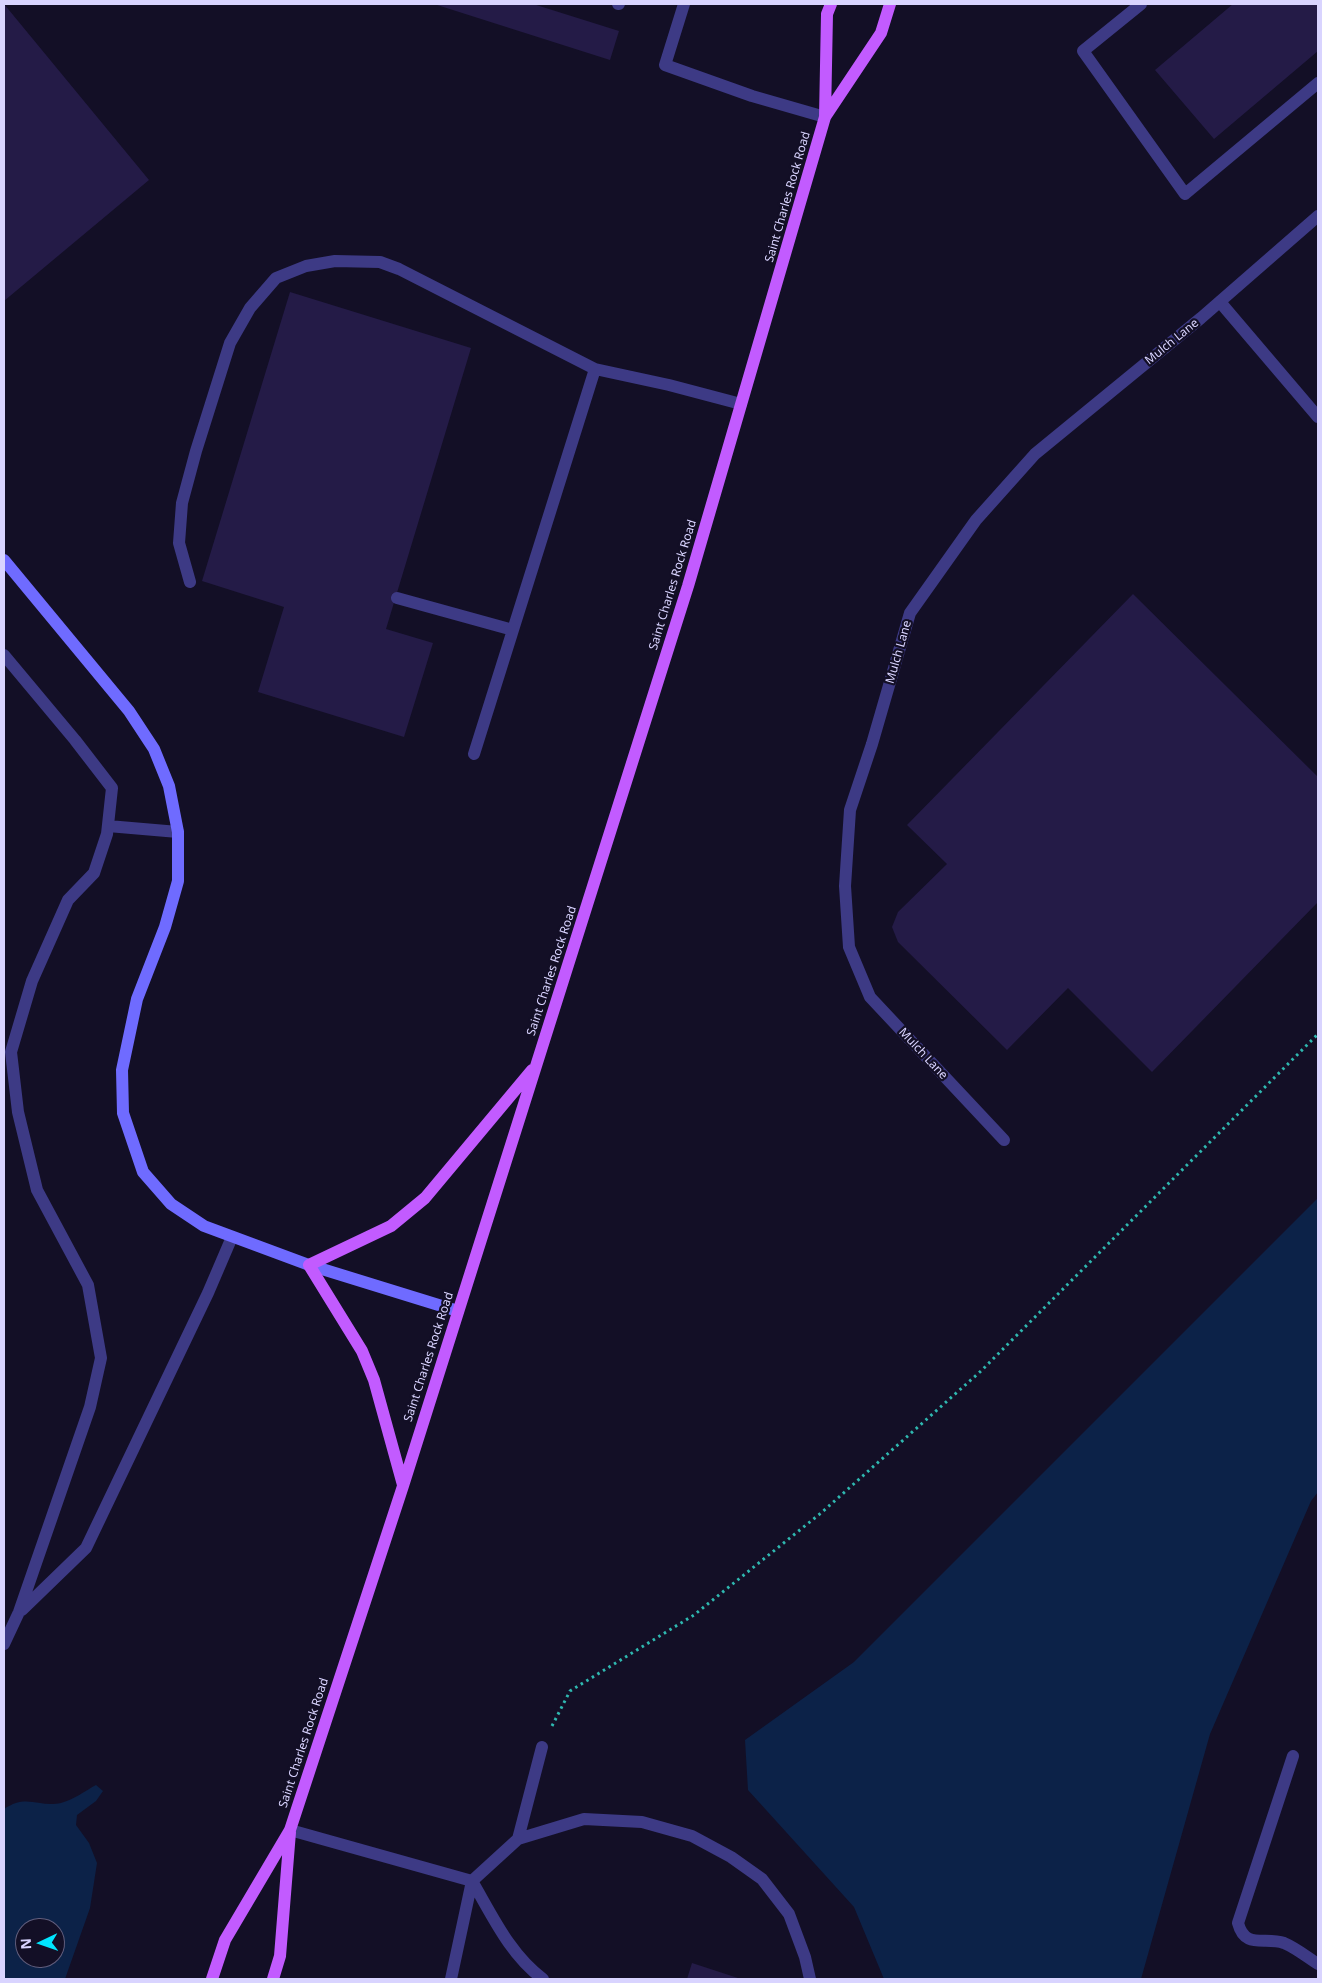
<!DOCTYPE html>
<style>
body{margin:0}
#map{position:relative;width:1322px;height:1983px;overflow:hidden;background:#130f26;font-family:"Noto Sans",sans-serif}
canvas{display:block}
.frame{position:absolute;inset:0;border:5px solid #d9d4ff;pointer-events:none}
.north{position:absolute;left:15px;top:1918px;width:50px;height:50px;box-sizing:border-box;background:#130f26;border:1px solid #625e7d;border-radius:50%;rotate:267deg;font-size:14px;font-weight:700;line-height:20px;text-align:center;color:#d9d4ff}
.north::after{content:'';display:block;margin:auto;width:18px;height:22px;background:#00e5ff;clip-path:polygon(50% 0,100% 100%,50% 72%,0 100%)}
</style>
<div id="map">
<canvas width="1322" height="1983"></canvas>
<div class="frame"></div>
<div class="north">N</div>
</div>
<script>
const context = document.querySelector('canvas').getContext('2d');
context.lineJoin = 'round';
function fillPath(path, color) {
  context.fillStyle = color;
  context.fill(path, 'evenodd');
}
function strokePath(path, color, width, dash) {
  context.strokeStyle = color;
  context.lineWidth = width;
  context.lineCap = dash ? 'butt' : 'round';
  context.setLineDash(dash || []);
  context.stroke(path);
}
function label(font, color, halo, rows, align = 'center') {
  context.font = font + ' "Noto Sans",sans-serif';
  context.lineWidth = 4.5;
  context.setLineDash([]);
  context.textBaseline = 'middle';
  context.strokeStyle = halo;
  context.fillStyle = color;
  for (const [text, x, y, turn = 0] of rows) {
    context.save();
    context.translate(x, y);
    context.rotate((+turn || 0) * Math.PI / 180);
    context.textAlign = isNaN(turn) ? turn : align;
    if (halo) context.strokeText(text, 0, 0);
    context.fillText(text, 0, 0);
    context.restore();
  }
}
const water = new Path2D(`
 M1318 1198V1492L1311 1501 1210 1734 1141 1979H884L854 1907 748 1790 745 1740 854 1662Z
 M96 1785 103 1791 96 1801 77 1815 76 1825 89 1843 97 1863 90 1908 65 1979H4V1809C27 1793 39 1808 61 1803 73 1800 85 1791 96 1785ZM25 1928H55V1958H25Z`);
const building = new Path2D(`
 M4 4 149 180 4 301Z
 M434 4H533L619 31 610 60Z
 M1233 4H1318V51L1214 139 1155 70Z
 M290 292 471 348 386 629 433 643 404 737 258 692 284 607 202 581Z
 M1133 594 1318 777V902L1152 1072 1068 988 1007 1050 898 942 892 927 898 912 947 864 907 825Z
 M692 1963 741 1979H687Z`);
const path = new Path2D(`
 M552 1726 570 1691 694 1615 821 1513 981 1371 1318 1034`);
const lane = new Path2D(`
 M618 4H619
 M684 4 665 65 752 96 825 117
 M1141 4 1083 51 1185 194 1318 83
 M1220 302 1318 417
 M190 582 179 543 182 503 196 451 230 343 250 308 276 278 306 266 335 261 380 262 399 269 595 369
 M397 598 513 630
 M4 655 75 740 112 788 107 834 94 873 68 900 32 981 11 1052 18 1112 37 1190 88 1285 101 1358 90 1407 19 1612 4 1644
 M474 754 595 369 669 385 741 404
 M108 826 178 832
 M1004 1140 870 997 849 947 845 886 850 810 872 744 910 613 976 520 1035 454 1201 318 1318 216
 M22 1610 86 1548 208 1293 232 1237
 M1293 1756 1238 1923C1245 1950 1265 1936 1284 1943 1296 1948 1307 1957 1318 1964
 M290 1830 472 1881 518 1839 542 1747
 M518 1839 584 1819 642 1822 692 1836 731 1857 762 1879 789 1914 805 1957 810 1979
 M451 1979 472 1881C492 1915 510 1955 543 1979`);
const secondary = new Path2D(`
 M4 560 129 711 154 749 169 786 178 832V881L165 927 137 999 122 1070 123 1113 143 1172 171 1204 204 1226 309 1265 458 1311`);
const primary = new Path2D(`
 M825 117 881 33 890 4
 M403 1485 374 1380 362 1351 309 1265 391 1226 425 1198 532 1070
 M212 1979 225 1940 290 1830 403 1486 688 586 825 117 827 14 831 4
 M273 1979 280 1956 290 1832`);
const streetNames = [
 ["Saint Charles Rock Road",788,197,-74],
 ["Mulch Lane",1172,342,-39],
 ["Saint Charles Rock Road",673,585,-73],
 ["Mulch Lane",899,652,-74],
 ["Saint Charles Rock Road",552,971,-72],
 ["Mulch Lane",923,1054,47],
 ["Saint Charles Rock Road",429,1357,-72],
 ["Saint Charles Rock Road",304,1743,-72]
];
fillPath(water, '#0c2248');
fillPath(building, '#241b47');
strokePath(path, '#2fb8b0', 3, [2.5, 4]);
strokePath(lane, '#3d3a85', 12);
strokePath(secondary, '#6f6bff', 12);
strokePath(primary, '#c25bff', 12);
label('12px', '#d9d4ff', '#130f26', streetNames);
</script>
